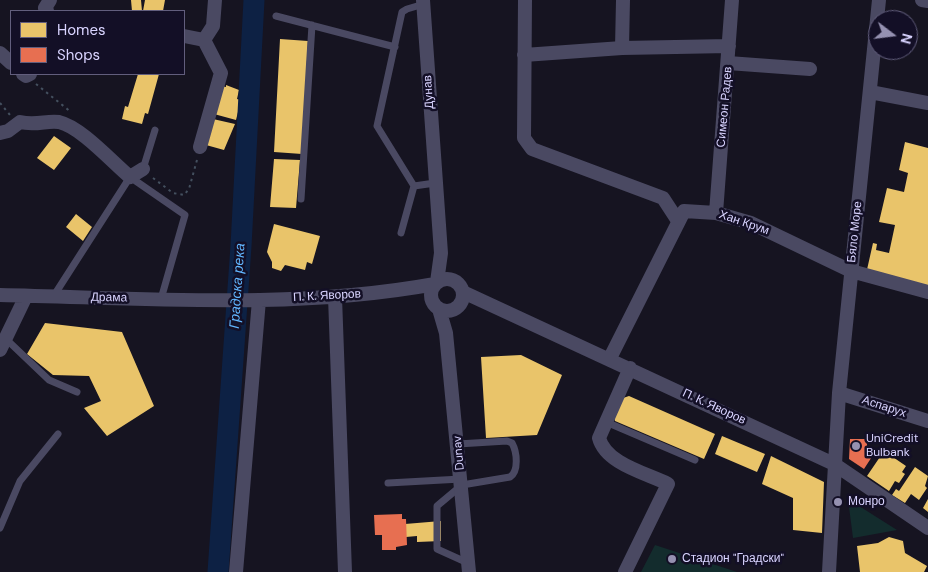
<!DOCTYPE html>
<meta charset="utf-8">
<style>
body{margin:0}
#map{position:relative;width:928px;height:572px;overflow:hidden;background:#161421;font-family:"DM Sans",sans-serif}
canvas{display:block}
.legend{position:absolute;left:10px;top:10px;width:175px;height:65px;box-sizing:border-box;background:#130f26;border:1px solid #625e7d;margin:0;padding:6px 9px;list-style:none;font-size:15px;color:#d9d4ff}
.legend li{display:flex;align-items:center;gap:10px;height:25px}
.legend b{width:25px;border:1px solid #625e7d}
.north{position:absolute;left:868px;top:10px;width:50px;height:50px;box-sizing:border-box;background:#130f26;border:1px solid #625e7d;border-radius:50%;rotate:105deg;font-size:14px;font-weight:700;line-height:20px;text-align:center;color:#d9d4ff}
.north::after{content:'';display:block;margin:auto;width:18px;height:22px;background:#9591b1;clip-path:polygon(50% 0,100% 100%,50% 72%,0 100%)}
</style>
<div id="map">
<canvas width="928" height="572"></canvas>
<ul class="legend">
<li><b style="height:14px;background:#e9c46a"></b>Homes</li>
<li><b style="height:14px;background:#e76f51"></b>Shops</li>
</ul>
<div class="north">N</div>
</div>
<script>
const context = document.querySelector('canvas').getContext('2d');
context.lineJoin = 'round';
function fillPath(path, color) {
  context.fillStyle = color;
  context.fill(path, 'evenodd');
}
function strokePath(path, color, width, dash) {
  context.strokeStyle = color;
  context.lineWidth = width;
  context.lineCap = dash ? 'butt' : 'round';
  context.setLineDash(dash || []);
  context.stroke(path);
}
function label(font, color, halo, rows, align = 'center') {
  context.font = font + ' "DM Sans",sans-serif';
  context.lineWidth = 5;
  context.setLineDash([]);
  context.textBaseline = 'middle';
  context.strokeStyle = halo;
  context.fillStyle = color;
  for (const [text, x, y, turn = 0] of rows) {
    context.save();
    context.translate(x, y);
    context.rotate((+turn || 0) * Math.PI / 180);
    context.textAlign = isNaN(turn) ? turn : align;
    if (halo) context.strokeText(text, 0, 0);
    context.fillText(text, 0, 0);
    context.restore();
  }
}
const green = new Path2D(`
 M848 499 897 530 853 538Z
 M655 545 737 572H641Z`);
const homes = new Path2D(`
 M131 0H141L142 11H132Z
 M145 0H165L163 11H143Z
 M280 39 308 41 302 154 274 152Z
 M138 74H159L148 114 145 113 142 124 122 119 125 106 128 107Z
 M226 85 239 90 237 99 241 100 236 120 214 114 221 86 226 87Z
 M213 119 235 124 224 150 206 145Z
 M54 136 71 148 54 170 37 158Z
 M905 142 928 148V288L866 274 873 243 877 244 876 250 889 253 895 225 879 222 887 188 904 192 908 173 899 170Z
 M274 159 300 160 296 208 270 207Z
 M76 214 92 227 83 241 66 227Z
 M274 224 320 236 312 264 307 262 305 270 285 265 281 271 272 268V262L267 252Z
 M45 323 122 332 154 406 107 436 84 408 101 401 89 376 53 375 27 354Z
 M521 355 562 375 537 435 486 438 481 357Z
 M629 396 715 434 704 459 615 421 614 417 623 398Z
 M722 436 765 454 757 472 715 454Z
 M884 451 906 466 902 472 905 474 899 483 895 481 889 491 867 476Z
 M771 456 824 482 822 533 793 530V498L762 484Z
 M915 467 928 476 925 486 927 488 919 500 911 494 905 503 892 495 896 489 899 491Z
 M928 499V512L923 508Z
 M441 521V541L417 542V536L406 537 405 524Z
 M889 537 903 541 905 553 927 566 924 572H860L857 546 878 543Z`);
const shops = new Path2D(`
 M850 439H867V448L875 452 864 469 849 459Z
 M402 514V519H406L407 545 396 547V550H382V535H375L374 515Z`);
const river = new Path2D(`
 M218 572 241 246 254 0`);
const path = new Path2D(`
 M36 84 71 112
 M0 103 10 115
 M153 178 173 193 184 195 189 189 197 160`);
const service = new Path2D(`
 M276 16 395 47
 M143 169 155 130
 M414 186 435 183
 M301 199 312 25
 M401 233 414 186 377 126 402 12 407 9 424 4
 M53 297 130 177 185 215 161 299
 M6 339 49 380 77 392
 M606 422 695 460
 M458 444 507 441 512 443C517 452 519 471 510 477L462 485 437 506V549L468 563
 M388 483 461 479
 M0 528 20 481 58 434`);
const minor = new Path2D(`
 M423 0 441 253 437 282
 M525 0 524 138 532 149 663 198 678 221
 M922 0 928 1
 M47 11 45 8 50 0
 M184 36 204 40
 M204 40 213 26 215 0
 M622 48 623 0
 M0 53 11 63
 M524 55 622 48 729 46
 M728 63 810 69
 M23 74 26 76 30 74
 M870 92 928 103
 M0 133 8 131 20 122C36 126 47 120 59 122 81 127 112 162 130 177L143 169
 M200 147 221 73 204 40
 M716 213 732 0
 M431 295a16 16 0 1 1 32 0a16 16 0 1 1-32 0Z
 M463 292 834 464 928 528
 M0 295C145 298 292 310 435 284
 M335 297 345 572
 M439 309 446 333 469 572
 M0 350 26 296
 M610 358 684 211 716 213 751 223 851 271 928 292
 M839 393 928 421
 M236 572 259 300
 M625 572 668 484C646 473 606 464 599 438L630 368
 M829 572 839 393 879 0`);
const markers = [
 [856,446,5,"#9591b1"],
 [838,502,5,"#9591b1"],
 [672,559,5,"#9591b1"]
];
const streetNames = [
 ["Дунав",429,92,-94],
 ["Симеон Радев",725,107,-85],
 ["Хан Крум",744,223,19],
 ["Бяло Море",855,232,-84],
 ["П. К. Яворов",327,296,-3],
 ["Драма",109,298,1],
 ["П. К. Яворов",714,407,25],
 ["Аспарух",884,407,18],
 ["Dunav",459,453,-95]
];
const poiNames = [
 ["UniCredit",866,439],
 ["Bulbank",866,453],
 ["Монро",848,502],
 ["Стадион \"Градски\"",682,559]
];
const waterNames = [
 ["Градска река",238,286,-86]
];
fillPath(green, '#132c2d');
fillPath(homes, '#e9c46a');
fillPath(shops, '#e76f51');
strokePath(river, '#0d2144', 21);
strokePath(path, '#44505f', 2, [2.5, 4]);
strokePath(service, '#4a4962', 7);
strokePath(minor, '#4a4962', 14);
for (const [x, y, r, color] of markers) {
  const dot = new Path2D();
  dot.arc(x, y, r, 0, 2 * Math.PI);
  context.fillStyle = color;
  context.fill(dot);
  strokePath(dot, '#130f26', 2);
}
label('12px', '#d9d4ff', '#130f26', streetNames);
label('12px', '#d9d4ff', '#130f26', poiNames, 'left');
label('italic 14px', '#62b6ff', '#130f26', waterNames);
</script>
